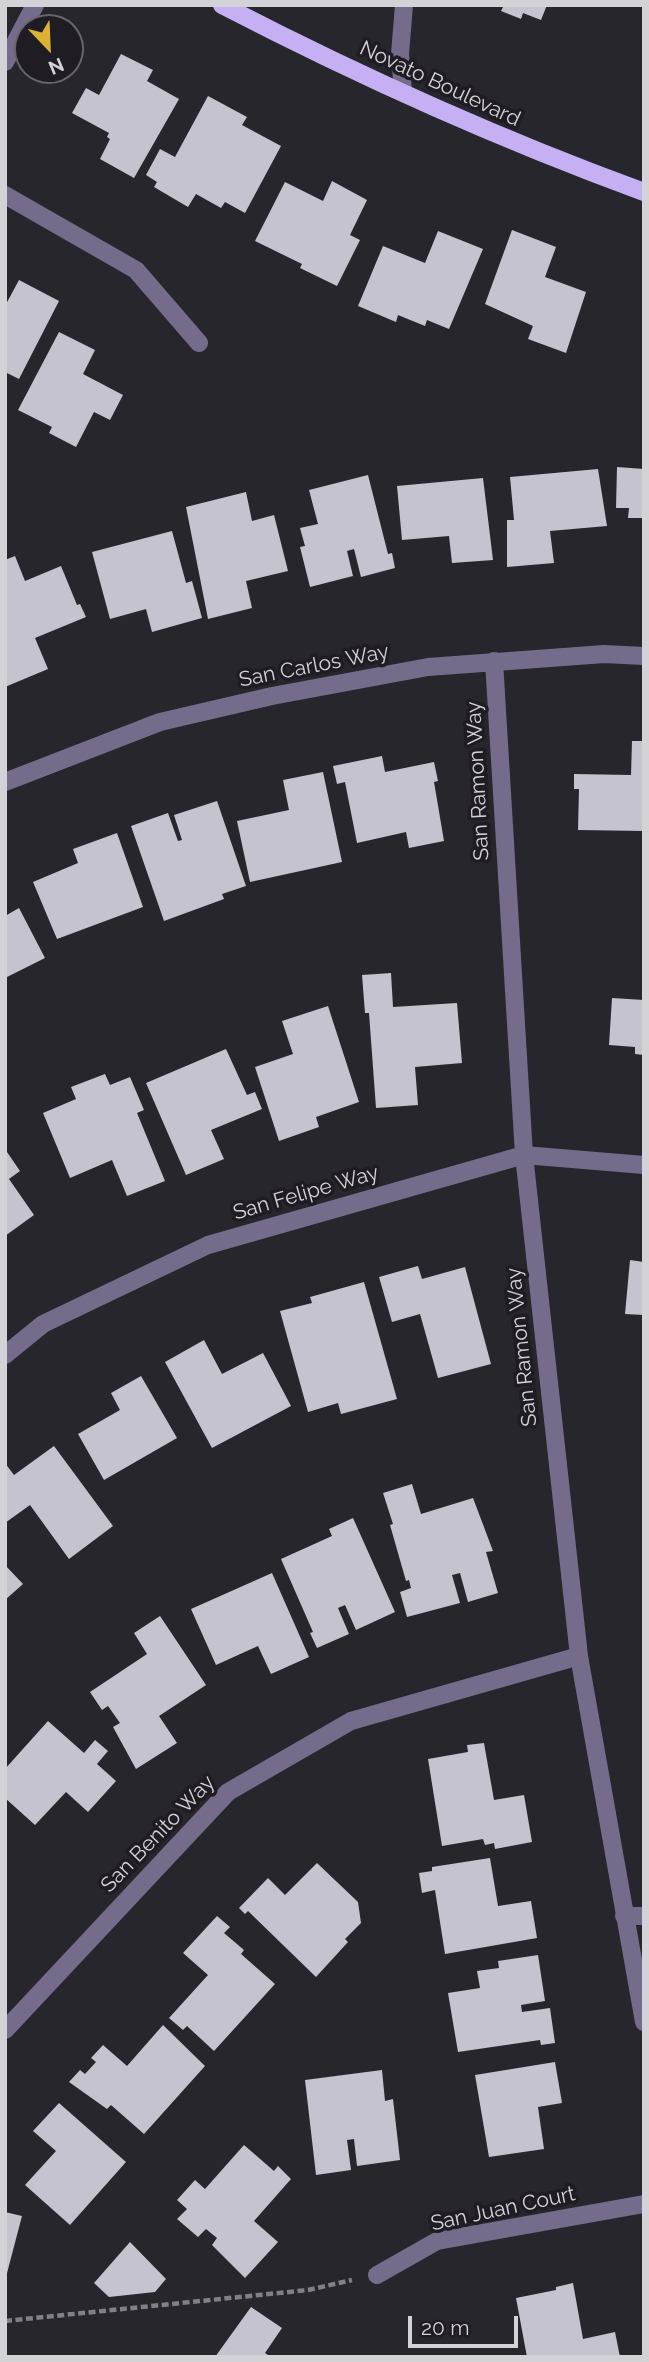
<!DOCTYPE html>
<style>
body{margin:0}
#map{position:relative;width:649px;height:2362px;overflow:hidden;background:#28262d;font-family:Raleway,sans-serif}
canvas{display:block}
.frame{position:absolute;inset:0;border:7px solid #d3d2d7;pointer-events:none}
.north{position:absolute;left:14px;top:14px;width:70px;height:70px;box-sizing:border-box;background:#1f1c24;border:2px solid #67656c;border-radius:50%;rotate:157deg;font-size:19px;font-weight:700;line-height:28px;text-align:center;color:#d3d2d7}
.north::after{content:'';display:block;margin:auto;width:24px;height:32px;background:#dbb233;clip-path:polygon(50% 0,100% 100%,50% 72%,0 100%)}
.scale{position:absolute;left:408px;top:2316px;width:110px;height:32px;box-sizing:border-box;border:4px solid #d3d2d7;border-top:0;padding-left:9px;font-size:21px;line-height:24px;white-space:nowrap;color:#d3d2d7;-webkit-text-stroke:5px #1f1c24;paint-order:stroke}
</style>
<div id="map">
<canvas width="649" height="2362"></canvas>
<div class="frame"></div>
<div class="north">N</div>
<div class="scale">20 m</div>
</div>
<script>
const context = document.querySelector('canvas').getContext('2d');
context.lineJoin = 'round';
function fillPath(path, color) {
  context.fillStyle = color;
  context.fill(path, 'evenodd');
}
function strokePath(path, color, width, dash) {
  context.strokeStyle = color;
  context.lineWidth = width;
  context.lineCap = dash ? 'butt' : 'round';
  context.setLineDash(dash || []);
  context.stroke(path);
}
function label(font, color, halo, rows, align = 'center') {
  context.font = font + ' Raleway,sans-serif';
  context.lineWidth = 7;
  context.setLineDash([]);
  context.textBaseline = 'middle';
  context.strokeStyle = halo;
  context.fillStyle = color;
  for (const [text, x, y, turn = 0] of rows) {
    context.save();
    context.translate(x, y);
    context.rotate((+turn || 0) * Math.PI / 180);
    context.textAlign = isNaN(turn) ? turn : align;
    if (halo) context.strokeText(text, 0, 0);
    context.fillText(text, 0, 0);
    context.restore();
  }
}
const building = new Path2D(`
 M504 5H547L541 20 523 13 521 19 501 11Z
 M121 54 153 70 147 81 179 99 134 178 100 159 110 139 107 137 109 133 72 113 86 88 99 95Z
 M208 96 247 117 242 125 281 146 245 213 225 202 221 208 196 194 188 207 154 187 157 182 146 175 160 149 175 157Z
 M332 181 367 200 350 235 360 240 337 286 300 268 302 264 255 241 285 182 323 201Z
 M512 230 556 247 545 277 586 292 566 353 528 339 533 326 485 304Z
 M438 231 483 249 449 329 427 320 425 326 398 315 396 322 358 306 383 246 425 263Z
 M19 280 59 301 19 379 5 372V306Z
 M59 332 95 350 83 374 123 395 110 420 94 412 76 447 49 433 52 427 18 410Z
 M617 467 644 469V518H628L629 508H616Z
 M598 469 607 526 550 531 554 563 507 567V520H514L510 477Z
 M368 475 388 554 392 553 395 568 361 577 354 549 347 551 353 576 310 587 300 547 305 546 300 528 318 524 309 490Z
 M483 478 493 560 452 563 449 536 402 540 397 486Z
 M246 492 252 521 274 515 288 571 246 581 252 608 208 619 186 507Z
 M172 531 186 583 192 581 202 618 152 632 146 609 110 619 92 552Z
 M15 556 25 581 61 566 77 605 80 604 86 617 35 638 48 669 5 687V560Z
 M632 741H644V831L578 830 579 789H574V774L631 775Z
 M382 756 385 772 434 762 438 781 434 782 444 841 409 848 406 832 357 843 345 782 337 784 333 766Z
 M323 772 342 862 250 882 237 821 289 810 283 780Z
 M217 801 246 886 222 894 224 899 164 921 131 826 168 813 178 841 182 840 174 815Z
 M117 833 143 907 57 939 33 882 78 863 73 849Z
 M19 908 45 958 5 978V916Z
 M391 973 393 1007 457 1003 462 1063 415 1067 418 1105 376 1108 369 1013H365L362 975Z
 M612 998 644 1000V1055L635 1054V1047L609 1045Z
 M328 1006 359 1102 316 1117 319 1127 279 1141 255 1067 293 1054 282 1021Z
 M226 1049 247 1095 255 1092 262 1109 211 1130 224 1159 186 1175 146 1083Z
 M105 1074 110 1085 130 1077 144 1110 137 1113 165 1181 127 1196 112 1160 70 1178 43 1113 76 1099 71 1087Z
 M7 1152 20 1171 9 1179 34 1215 5 1236Z
 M630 1260 644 1262V1315L625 1314Z
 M418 1266 422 1279 465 1267 491 1364 438 1378 420 1314 392 1322 379 1277Z
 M364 1282 397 1399 341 1414 338 1403 308 1412 280 1311 312 1303 310 1297Z
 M204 1340 222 1374 263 1353 291 1406 212 1448 165 1362Z
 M141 1376 177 1438 104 1480 78 1434 120 1410 111 1393Z
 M54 1446 113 1526 69 1559 30 1505 5 1523V1463L14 1475Z
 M412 1484 421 1514 473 1498 493 1551 486 1552 498 1593 468 1602 460 1573 452 1575 460 1603 407 1617 400 1592 411 1588 409 1580 406 1581 390 1525 393 1524 383 1493Z
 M353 1518 395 1612 356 1630 345 1605 338 1608 349 1634 317 1648 310 1633 313 1632 281 1559 332 1536 329 1529Z
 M5 1565 23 1584 5 1600Z
 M272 1573 309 1657 271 1674 258 1646 216 1665 191 1609Z
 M160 1616 206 1685 159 1716 177 1743 136 1769 113 1727 120 1723 108 1706 102 1710 90 1692 147 1654 134 1633Z
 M48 1721 84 1753 95 1740 108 1751 97 1764 116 1781 88 1812 66 1792 35 1825 5 1798V1769Z
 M484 1743 494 1800 524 1795 532 1842 495 1849 494 1843 485 1845 483 1839 442 1846 428 1759 468 1752 467 1745Z
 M490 1858 498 1906 531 1901 537 1938 445 1954 435 1890 422 1893 419 1873 432 1871V1867Z
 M317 1863 358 1902 361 1923 345 1939 348 1942 316 1977 248 1911 245 1914 239 1908 268 1878 285 1895Z
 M217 1916 230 1927 224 1933 244 1950 241 1954 275 1984 214 2051 187 2026 183 2030 169 2018 208 1975 183 1953Z
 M538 1955 545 2001 521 2005 522 2012 550 2008 555 2043 541 2045 540 2040 458 2052 448 1993 480 1988 477 1971 499 1968 498 1961Z
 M163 2025 205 2066 144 2134 111 2105 107 2109 69 2082 80 2070 85 2074 96 2062 91 2058 103 2045 127 2066Z
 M555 2062 562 2103 538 2107 544 2149 489 2157 475 2075Z
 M382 2070 385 2101 393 2099 400 2160 357 2166 354 2139 347 2140 351 2170 316 2175 305 2080Z
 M59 2103 126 2162 70 2225 25 2185 56 2151 33 2131Z
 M244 2145 274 2171 278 2166 291 2179 254 2221 278 2242 245 2278 212 2245 217 2238 206 2229 198 2237 177 2219 187 2209 177 2200 195 2180 205 2189Z
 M5 2212 22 2216 6 2277H5Z
 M130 2242 166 2279 155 2292 109 2297 94 2283Z
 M573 2283 583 2339 615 2332 620 2357H527L516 2298 556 2290V2287Z
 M251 2307 282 2328 265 2353 271 2357H215Z`);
const path = new Path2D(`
 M5 2321 308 2290 352 2280`);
const minor = new Path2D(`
 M5 62 35 5
 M403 92 400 54 404 5
 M5 195 136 270 199 343
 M494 661 524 1155 579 1656 644 2022
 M5 782 160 722 272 696 428 667 604 654 644 656
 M5 1355 43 1324 208 1245 524 1155 644 1165
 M624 1916H644
 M5 2030 228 1792 351 1721 579 1656
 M377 2275 437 2241 644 2204`);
const major = new Path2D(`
 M222 5C359 76 499 139 644 192`);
const streetNames = [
 ["Novato Boulevard",440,84,25],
 ["San Carlos Way",314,666,-11],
 ["San Ramon Way",478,781,-93],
 ["San Felipe Way",306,1193,-16],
 ["San Ramon Way",522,1347,-96],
 ["San Benito Way",158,1834,-46],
 ["San Juan Court",503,2209,-12]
];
fillPath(building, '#c5c3cd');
strokePath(path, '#818086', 4.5, [7, 3.5]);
strokePath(minor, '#756c8c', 18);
strokePath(major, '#c4b0f2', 18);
label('21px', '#d3d2d7', '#1f1c24', streetNames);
</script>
